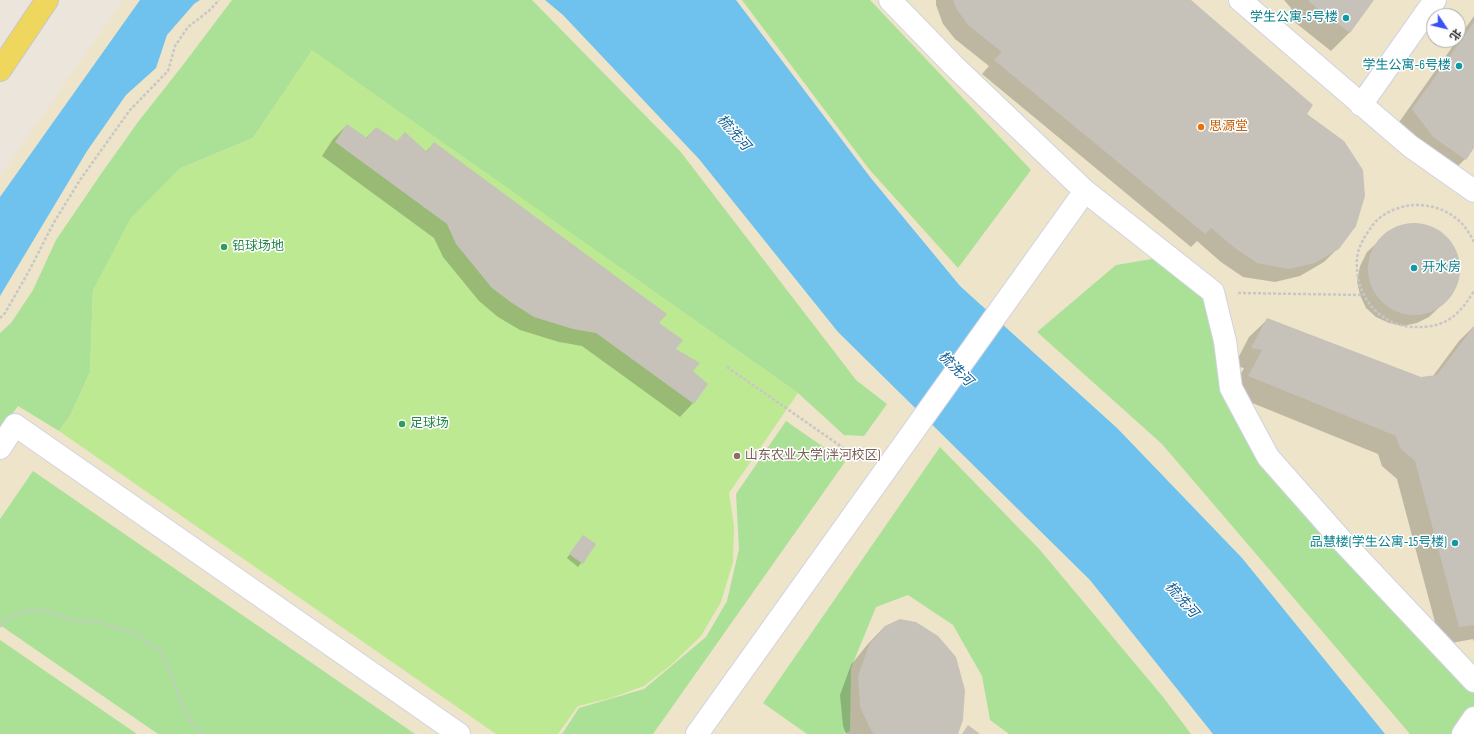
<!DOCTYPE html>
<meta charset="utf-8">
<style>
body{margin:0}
#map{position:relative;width:1474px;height:734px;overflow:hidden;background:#ebe5db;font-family:"Sofia Sans Condensed","Noto Sans SC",sans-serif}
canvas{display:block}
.north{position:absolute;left:1426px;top:8px;width:40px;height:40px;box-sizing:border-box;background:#fff;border:1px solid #a9a9a9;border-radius:50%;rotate:125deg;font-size:11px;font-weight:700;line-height:16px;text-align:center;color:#292929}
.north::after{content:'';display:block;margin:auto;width:14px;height:18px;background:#3b51f7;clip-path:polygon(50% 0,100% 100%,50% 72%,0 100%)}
</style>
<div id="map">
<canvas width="1474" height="734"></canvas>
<div class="north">北</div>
</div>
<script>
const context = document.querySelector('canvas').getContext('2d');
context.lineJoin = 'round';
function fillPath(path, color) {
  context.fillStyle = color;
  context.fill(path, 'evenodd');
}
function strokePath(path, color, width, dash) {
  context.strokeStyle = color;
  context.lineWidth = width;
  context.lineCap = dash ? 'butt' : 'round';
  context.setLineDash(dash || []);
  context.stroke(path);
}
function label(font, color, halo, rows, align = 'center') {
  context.font = font + ' "Sofia Sans Condensed","Noto Sans SC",sans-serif';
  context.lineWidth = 3;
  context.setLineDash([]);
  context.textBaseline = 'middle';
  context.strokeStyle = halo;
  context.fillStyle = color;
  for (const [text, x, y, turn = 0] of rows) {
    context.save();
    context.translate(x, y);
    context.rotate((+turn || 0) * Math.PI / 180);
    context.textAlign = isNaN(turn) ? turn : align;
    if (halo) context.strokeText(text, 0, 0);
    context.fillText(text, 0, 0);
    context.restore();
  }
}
const education = new Path2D(`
 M123 0H1474V734H0V177ZM1434 16H1458V40H1434Z`);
const green = new Path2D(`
 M232 0H532L680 151 856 380 887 404 864 436 844 435 798 393 312 51 253 138 179 169 93 290 90 372 71 414 59 431 18 406 0 431V333L11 323 33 290 56 240 101 174 138 122 183 65Z
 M742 0H870L1031 170 958 268 869 169Z
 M1152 259 1204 296 1253 445 1474 691V734H1410L1162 444 1037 332 1116 265Z
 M786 421 845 462 653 734H562L579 708 644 689 706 637 727 601 739 549 736 494Z
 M940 447 1040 550 1163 697 1191 734H1009L990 720 982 676 953 625 908 595 876 607 851 668 850 731 843 734H807L763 703Z
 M33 471 415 734H158L0 625V519Z
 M0 640 137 734H0Z`);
const pitch = new Path2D(`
 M312 50 798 393 729 493 734 526 733 562 721 602 701 636 672 664 644 686 611 698 578 706 558 734H496L59 431 71 414 90 372 93 290 130 219 179 169 253 138Z`);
const water = new Path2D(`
 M140 0H200L194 4 167 35 156 68 126 95 87 151 0 296V197Z
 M545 0H736L870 177 960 286 1117 428 1242 558 1385 734H1213L1090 580 838 332 699 159 563 15Z`);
const shadow = new Path2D(`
 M936 0H1190L1305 114 1338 248 1324 262 1300 276 1275 282 1243 277 1221 262 1197 241 1191 247 982 74 989 66 955 39 943 24 936 5Z
 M1284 0H1373L1349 33 1331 51 1292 20 1291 8Z
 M1474 16V146L1465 159 1447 177 1395 128Z
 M347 125 366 138 376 128 397 143 426 152 434 143 657 323 674 349 692 371 693 403 680 417 582 346 559 342 520 330 498 317 479 301 443 257 434 238 322 156 333 139Z
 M1420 224 1435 229 1447 238 1456 251 1459 266 1458 282 1451 296 1429 317 1417 323 1403 326 1389 323 1376 317 1366 308 1360 295 1357 281 1360 266 1367 252 1390 231 1405 225Z
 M1268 319 1421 378 1433 376 1459 341 1474 326V642L1473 639 1441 645 1397 479 1382 466 1378 454 1230 394 1244 368 1234 366 1249 337Z
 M583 536 595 545 578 567 567 558Z
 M885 626 957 734H846L843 726 840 695 851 665 867 645Z`);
const building = new Path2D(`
 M953 0H1191L1313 105 1307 114 1344 141 1363 170 1365 196 1356 226 1339 249 1315 263 1289 269 1257 263 1235 248 1211 228 1205 234 994 60 1002 52 969 26 957 10Z
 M1309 0H1374L1350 33 1309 2Z
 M1474 22V148L1466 160 1433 137 1412 109Z
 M347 124 367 138 376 127 397 141 405 132 427 152 434 142 667 314 659 323 683 340 676 349 700 363 693 371 708 384 694 404 596 333 573 329 534 317 512 303 492 288 456 244 447 224 335 142Z
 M1368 269a46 46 0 1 1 92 0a46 46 0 1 1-92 0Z
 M1267 318 1421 377 1437 375 1474 326V625L1459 627 1415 461 1400 448 1396 436 1248 376 1262 350 1251 348Z
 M583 535 596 544 583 564 569 554Z
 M900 619 916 622 938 636 956 657 965 690 963 720 958 734H874L872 732 860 707 858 676 869 645 885 626Z
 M968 725 980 734H962Z`);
const path = new Path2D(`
 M1474 242C1463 219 1446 207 1420 205 1403 204 1382 212 1372 226 1365 236 1358 246 1357 259 1354 296 1381 329 1419 327 1429 327 1440 325 1448 320 1460 313 1467 302 1474 291
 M1238 293 1363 295
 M0 318 5 313 29 271 53 224 80 180 130 110 168 71 175 46 188 27 210 10 219 0
 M727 367 862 461
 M0 627 5 620 24 611H47L71 620 99 622 136 634 162 653 188 718 203 734`);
const minor = new Path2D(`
 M890 0 954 66 1085 191 1213 292 1225 341 1231 388 1268 457 1344 543 1474 681
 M1240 0 1410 146 1474 191
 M1361 105 1435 0
 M0 448 15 425 459 734
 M697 734 1085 191
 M1463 734 1474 718`);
const major = new Path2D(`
 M0 70 47 0`);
const markers = [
 [1346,18,4,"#0f9aa8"],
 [1459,66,4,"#0f9aa8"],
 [1201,127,4,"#e8710a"],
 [224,247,4,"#2e9e5b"],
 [1414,268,4,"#0f9aa8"],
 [402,424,4,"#2e9e5b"],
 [737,456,4,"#8d6e63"],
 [1455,543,4,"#0f9aa8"]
];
const cultureNames = [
 ["学生公寓-5号楼",1338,18],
 ["学生公寓-6号楼",1451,66],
 ["开水房",1422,268,"left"],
 ["品慧楼(学生公寓-15号楼)",1447,543]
];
const foodNames = [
 ["思源堂",1209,127]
];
const leisureNames = [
 ["铅球场地",232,247],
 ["足球场",410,424]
];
const educationNames = [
 ["山东农业大学(泮河校区)",745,456]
];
const waterNames = [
 ["梳洗河",733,133,49],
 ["梳洗河",955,369,45],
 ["梳洗河",1181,600,49]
];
fillPath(education, '#ede4ca');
fillPath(green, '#abe197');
fillPath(pitch, '#bee993');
fillPath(water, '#6ec2ed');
fillPath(shadow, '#0003');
fillPath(building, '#c6c2ba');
strokePath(minor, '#d0d2e2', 24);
strokePath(major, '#c7c7c7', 24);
strokePath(path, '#c7c7c7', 2.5, [3, 2]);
strokePath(minor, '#fff', 22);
strokePath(major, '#eed75c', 22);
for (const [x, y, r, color] of markers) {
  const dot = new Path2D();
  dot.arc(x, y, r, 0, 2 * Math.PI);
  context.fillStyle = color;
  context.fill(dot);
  strokePath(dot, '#fff', 1.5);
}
label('13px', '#0d838f', '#fff', cultureNames, 'right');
label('13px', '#c56008', '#fff', foodNames, 'left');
label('13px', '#27864d', '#fff', leisureNames, 'left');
label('13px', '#785e54', '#fff', educationNames, 'left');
label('italic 14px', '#0f5e97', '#fff', waterNames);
</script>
